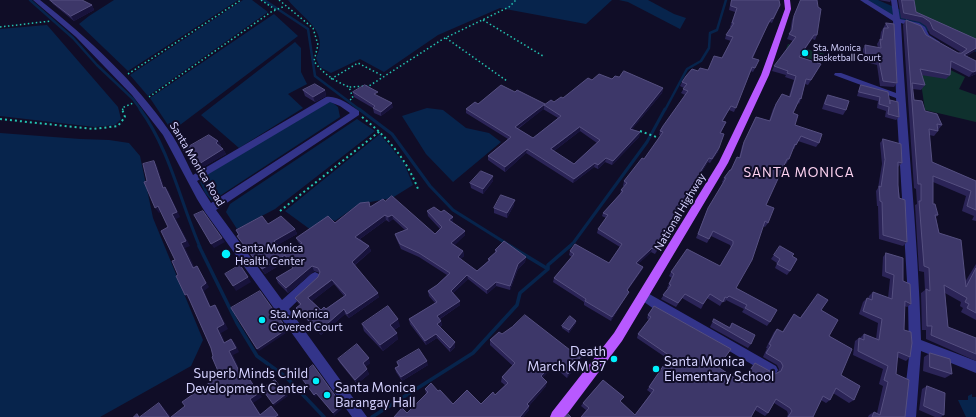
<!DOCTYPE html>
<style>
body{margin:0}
canvas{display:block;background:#100d27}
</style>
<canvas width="976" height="417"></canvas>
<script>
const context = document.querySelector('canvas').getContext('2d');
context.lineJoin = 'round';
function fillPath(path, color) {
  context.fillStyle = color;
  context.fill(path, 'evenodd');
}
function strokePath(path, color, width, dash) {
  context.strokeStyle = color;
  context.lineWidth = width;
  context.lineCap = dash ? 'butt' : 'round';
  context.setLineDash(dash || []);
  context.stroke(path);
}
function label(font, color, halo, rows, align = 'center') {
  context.font = font + ' Commissioner,sans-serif';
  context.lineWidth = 4;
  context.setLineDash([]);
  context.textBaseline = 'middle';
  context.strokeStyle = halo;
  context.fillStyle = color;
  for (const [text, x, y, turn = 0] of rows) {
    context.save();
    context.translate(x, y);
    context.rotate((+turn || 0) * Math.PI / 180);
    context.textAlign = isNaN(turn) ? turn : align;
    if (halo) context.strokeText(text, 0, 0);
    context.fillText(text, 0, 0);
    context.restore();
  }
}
const green = new Path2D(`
 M912 0H976V45L913 16Z
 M788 44 825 54 821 62 785 52Z
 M938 64 965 77 959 89 976 95V122L925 110 921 83 915 72Z`);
const water = new Path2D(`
 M114 0H238L128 71 79 24 89 16Z
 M243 0H252L268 12 148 96 130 75Z
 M288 0H612L586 24 500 8 438 35 384 72 360 59 331 73 320 67 316 58C330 31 303 19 288 0Z
 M619 0H648L674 14 686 18 680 29 628 2Z
 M274 14 298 36 172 131 150 98Z
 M47 25 118 107 121 119 115 125 95 127 0 116V29Z
 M295 42 301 48V72L307 84 288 94 303 108 239 148 201 115Z
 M329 100 338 107 340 117 212 201 205 193 200 182 205 176Z
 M427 108 443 110 466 128 489 133 501 142 453 182 426 154 402 116Z
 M357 119 375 131 275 209 237 229 226 212 230 204Z
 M0 133 80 139 109 140 129 143 140 156 153 218 203 340 191 366 100 417H0Z
 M380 134 404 163 413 185 392 198 359 204 335 221 329 218 311 230 285 211Z
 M972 394V397H976V417H966L958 400H968V396Z`);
const streamFar2 = new Path2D(`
 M30 0 73 38 97 65 133 99 141 110
 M264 0 308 29 315 76 360 110
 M665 110 687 69 701 61 709 48 710 33 717 30 726 0`);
const streamFar1 = new Path2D(`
 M140 109C170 150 180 201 200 247
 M359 109 392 134 430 186 453 210 512 247
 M569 247 574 242 647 142 665 109`);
const stream = new Path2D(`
 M199 246 237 323 257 356 286 377 324 417
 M510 246 548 269
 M372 417 473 353 517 305 520 293 548 269V265L570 246`);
const river = new Path2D(`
 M862 0H878L976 43V52L864 3Z`);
const pathFar1 = new Path2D(`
 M261 0 276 10
 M279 0 313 28 318 45 314 61C323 74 335 81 349 87
 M483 20 543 56
 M0 27 51 21
 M446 38 507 81
 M128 74 241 0
 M331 79 358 63 383 76
 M149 97 271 12 285 6
 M350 100 353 98 349 87 369 86 443 39 509 7 516 0
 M123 110 122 108 133 103`);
const path = new Path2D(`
 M362 117C387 137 406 158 418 189
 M0 119 93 129 118 126 125 117 122 109
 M640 131 659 138
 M280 211 380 131`);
const minor = new Path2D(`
 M33 0H40C88 38 135 81 170 132 179 145 186 161 193 175L326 97C337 95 350 105 359 111V115L216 210 282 300 311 274 315 272 319 274 321 277 319 280 289 309 367 417H352L205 212 197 199 163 135 132 95 76 37ZM330 102 340 106 350 113 211 203 197 181Z
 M860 0H868L893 15 891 0H897L900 19 919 23 925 27 929 35 940 42 936 44C927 41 925 36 919 30 914 25 907 25 901 23 906 129 918 234 921 340L976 361V373L921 351 916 417H902L909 357 908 298 896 98 834 75 835 73H841L896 93 893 21Z
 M644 291 776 366 778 370 776 374 772 376 768 374 704 336 661 314 640 299 638 296 640 293Z`);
const major = new Path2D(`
 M784 0H790L791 9 769 75 728 163 622 341 565 417H550L552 412 614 333 719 162 761 75 785 9Z`);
const wall = new Path2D(`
 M50 0 92 5 94 10 74 21 53 4Z
 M731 0H779L780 5 772 23 770 22 767 26 753 58 759 60 753 72 751 71 734 112 729 110 723 121 726 122 721 133 718 152 710 163 708 162 688 194V199L674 220 677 221 675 225 655 254 651 252 638 264 643 267 642 270 627 291V295L611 321 584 305V302L553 282 554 278 572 257 569 255 570 251 609 263 620 247 597 233 598 229 606 218 602 216 603 213 620 194 621 190 624 186H623L624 181 644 159 661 136 659 135 660 131 685 95 681 93 684 88 680 86 682 82 698 71 708 70 722 58 731 41 725 39 726 35 731 27H730L735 12 729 10Z
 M800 0 817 35 815 40 812 39 800 57 821 64 808 85 805 84 801 99 799 104 798 103 793 113 795 125 819 143 816 147 798 141 794 149H793L789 159 786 164 784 163 766 205 768 223 765 227 763 226 736 288 770 322 767 326 742 312 744 309 726 300 725 302 723 301 720 306 707 298 701 309 682 298 676 307 661 299 668 288H667L672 278 669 276 671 272 720 266 731 248 730 245 711 236 707 243 696 238 706 213 723 183 722 182 724 178 731 170 739 158 742 146 756 117 769 121 773 109 776 104 789 96 794 80 785 77 786 75 772 71 774 66 793 41 787 39 790 32 792 20Z
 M879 0H891L890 2Z
 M898 0H914L916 12 976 39V50L967 56 976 74 969 77 950 67V75L946 79 921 75 925 85 921 90 913 89 914 100 925 111 942 125 938 130V131L934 136 929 135 932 162 976 181V221L972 220 974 216 962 211 966 196 933 182V204L938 215 936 217 939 233 965 282 976 264V320L961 312 963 308 960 306 961 302 945 293 948 327 976 338V361L926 339V330H922L921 293 925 290 924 272 919 271 915 205 917 204 916 189 914 188 903 25 906 20 926 35 958 53H962L930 34 926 26 920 22 901 18Z
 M886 23 894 24 897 83 894 87 880 86 877 65 863 61V49L865 45 878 48 877 44 880 39 881 32Z
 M619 77 663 88 662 93 632 129 640 132 639 137 612 165 605 162 598 169 594 167 573 183 526 153 505 172 488 160V156L508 139 466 113V109L515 92 545 104 554 102 563 98 592 80 612 79ZM543 109 558 118 533 138 518 129ZM580 131 597 143 574 164 554 151Z
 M861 85 889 102 890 100 899 117 896 120 885 117 886 111 877 108 878 101 857 96 859 89Z
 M303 90H325L326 96 315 102 305 96Z
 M353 92 378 96 393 107 381 116 374 113 373 108 354 97Z
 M828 95 846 110 843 115 822 109 825 100Z
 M883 139 902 163 898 167V185L907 242 903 246 879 239 878 206H877L876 191 878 188 882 164 880 143Z
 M218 141 221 145 220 146 223 149 226 154 201 168 186 155 183 150Z
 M493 181 483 194 471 188 470 183Z
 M385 201 435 234 440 229 428 216 427 211 441 212 453 217V222L452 223 465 231V235L454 245 463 251 464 256 460 259 477 271 488 261V259L495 253V250L526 257 525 262 518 269 510 290 496 286 487 294 468 279 453 293 460 301V305L440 319 442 325 440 327 455 342V347L450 352 437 338 426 345 410 324 409 319 435 303 429 296 428 291 437 285 447 275 419 257 401 249 396 238 395 234 405 230 393 219 389 222 386 220 360 239 369 246 371 251 355 265 379 297 349 318 345 314 321 335 299 312 296 308 300 305 298 303 295 298 318 277 320 273 314 271 288 293 278 283 276 278 293 268 288 260 265 274 240 240 237 236 239 235 236 230 268 224 295 229 297 234 277 245 285 254 300 244 298 242 296 238 335 223ZM334 284 344 296 326 309 321 310 312 301Z
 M514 205 507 218 494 213V208Z
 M780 246 790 271 787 275 775 268 777 263 771 259Z
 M886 253 903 281 911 304 907 307 904 306V330L910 357 906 361 897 357 896 374 905 417H868L869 415 874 412 877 413 883 386 879 384 883 369 853 355 855 341 859 338H860L864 334 876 339 878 323 859 314 863 302 867 298 868 299 869 296 873 292 888 298 890 279 882 276 883 257Z
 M818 294 828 300 821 310 838 320 829 336 852 349 841 375 860 386 854 400 849 403 833 393 830 400 826 403 821 400 813 417H787L788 414 787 411 774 403 768 413 765 416 755 410 751 417H581L586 410 581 406 583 403 603 380 624 397 620 402 635 415 651 393 647 390 668 359 637 338 638 334 649 320 647 318 648 315 654 306 731 349 718 367 742 382 752 366 755 363 775 374 778 372 779 369 777 365 763 357 767 348H766L774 332 777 329 782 332 791 318 794 314 800 318Z
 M714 319 729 327 732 323 751 344 748 348 710 327Z
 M576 323 569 333 562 328V326Z
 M362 324 400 326 394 330 398 339 383 351 364 331Z
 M502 334 570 350 584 352 583 356 567 378 553 366 542 378 546 386 529 406V410L523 417H394L407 413 426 394 425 389 438 391 453 404H481L495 395 505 385 501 382 502 377 513 366 490 345V340Z
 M930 353 952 374 945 378 923 371 924 357Z
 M338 359 370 363 365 367 369 374 357 384 340 363Z
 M397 362 428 365 402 381 396 372 395 368 398 366Z
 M927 386 944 415 941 417H935L919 410 922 389Z`);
const shadedWall = new Path2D(`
 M92 5 94 10 74 21 71 16Z
 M814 35 812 39 797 61 799 57Z
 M976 48V50L961 60 964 55Z
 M976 71V74L969 77 973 72Z
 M663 88 662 93 629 133 630 129Z
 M325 90 326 96 315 102 313 97Z
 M392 103 393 107 381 116V112Z
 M544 105V109L514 131 515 127Z
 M580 127V131L550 154 551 149Z
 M640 132 639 137 612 165 613 161Z
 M218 141 221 145 218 147 216 143Z
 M719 148 718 152 710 163 712 159Z
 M223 149 226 154 201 168 199 164Z
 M527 149 526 153 505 172V167Z
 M606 158 605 162 598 169V165Z
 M709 158 708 162 685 197 687 193Z
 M154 161 157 166 166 193 163 188Z
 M595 163 594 167 573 183 574 179Z
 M493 176V181L483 194V189Z
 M165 187 169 192 180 217 176 219 190 246 185 248 197 272 193 268 181 243 172 214Z
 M690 195 688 199 672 224 673 220Z
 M515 200 514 205 507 218V213Z
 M158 206 162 211 159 213 155 208Z
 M385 215 386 220 357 241 355 237Z
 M392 215 393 219 389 222 388 217Z
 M453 217V222L449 225V220Z
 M677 221 675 225 655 254 657 250Z
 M295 229 297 234 276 246 274 241Z
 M465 231V235L452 248 451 243Z
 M222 238 225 242 214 248 211 244Z
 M369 246 371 251 353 266 352 262Z
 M652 248 651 252 635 267 636 263Z
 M463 251 464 256 458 262V257Z
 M285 255 288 260 265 274 262 269Z
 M526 257 525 262 518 269 510 290V286L518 264Z
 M197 266 200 271 209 287 204 291 213 312 210 307 201 287Z
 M312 266 314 271 288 293 286 288Z
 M643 267 642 270 625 294 627 290Z
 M467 275 468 279 451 295V291Z
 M248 277 251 282 236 291 233 286Z
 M332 280 334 284 311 302 308 298Z
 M496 282V286L487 294V290Z
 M629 292 627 295 611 321 612 317Z
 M378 293 379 297 349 318 347 314Z
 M187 294 191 298 189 300 185 295Z
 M460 301V305L438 320 437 316Z
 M215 305 218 309 228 329 221 333 227 347 224 343 217 328Z
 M344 309 345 314 321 335 319 331Z
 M398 319 400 326 392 331 390 325Z
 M441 321 442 325 438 328 437 324Z
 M576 321V323L569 333V330Z
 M287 329 289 331 259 351 257 349Z
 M397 333 398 339 383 351 380 345Z
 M436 334 437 338 426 345 425 341Z
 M231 339 235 343 239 352 233 355 243 377 240 373 229 351Z
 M455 342V347L450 352V348Z
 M584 352 583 356 567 378 568 374Z
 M369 358 370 363 364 368 363 363Z
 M427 361 428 365 402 381 401 377Z
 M554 362 553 366 540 380 541 376Z
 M367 369 369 374 357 384 355 380Z
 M243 370 262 397 253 403 263 417 260 415 250 399Z
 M547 382 546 386 527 408V404Z
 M316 393 317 395 315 397 314 395Z
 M286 394 288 396 274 406 273 404Z
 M159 403 163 407 171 417H169Z
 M342 405 343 408 334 416 333 413Z
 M271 406 280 417H275Z
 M529 406V410L523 417H520Z`);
const building = new Path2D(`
 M50 0H82L92 5 71 16Z
 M732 0H779L780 5 773 19 772 18 769 22 752 58 759 60 755 68 752 67 736 108 731 106 722 121 726 122 720 133 724 134 719 148 712 159 709 158 687 193 690 195 673 220 677 221 657 250 652 248 636 263 643 267 627 290 629 292 612 317 585 301 586 299 554 278 574 254 570 251 575 244 609 263 622 244 598 229 608 215 603 213 623 191 621 190 627 183 624 181 642 158 644 159 663 132 660 131 663 126 688 91 683 89 687 84 682 82 686 76 692 69 698 71 700 68 708 70 714 56 722 58 733 37 726 35 734 23H732L737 8 731 6Z
 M801 0H817L818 7 821 9 817 35H814L799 57 821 64 811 80 806 79 801 99 800 98 793 113 798 115 795 125 822 134 819 143 801 136 796 145 795 144 789 159H787L766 205 774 208 768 223 765 221 752 260 736 288 777 310 770 322 745 308 747 305 729 296 727 298 725 297 723 302 710 294 703 304 685 294 678 303 663 295 671 285 669 284 674 274 671 272 687 249 720 266 733 244V241L713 231 709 239 698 234 708 208 726 178H724L730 170H731L737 157 740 158 744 142 756 117 770 121 776 104 782 94 790 97 796 76 787 73 788 71 774 66 796 37 789 34 792 30 794 16Z
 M902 0H914L916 12 976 39V48L964 55 976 61V71L973 72 951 61 950 75 920 69 925 85 912 83 914 100 922 101 925 111 937 114 942 125 937 124 938 131 929 129 932 162 976 181V210L967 206 971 191 933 176V204H935L938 215H935L939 233 961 240 966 287 976 268V313L967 308 969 304 965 302 967 298 944 285 948 327 976 338V354L931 335 932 326H927L926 289 930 291 929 268 924 266 919 201H921V184H918L906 20 921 26 926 35 958 53H962L967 49 933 29 930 22 923 17 904 13Z
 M886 23 894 24 897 83 883 81 879 61 866 57 865 45 881 48 880 39 882 40 884 28H888Z
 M624 71 663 88 630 129 640 132 613 161 606 158 598 165 595 163 574 179 527 149 505 167 488 156 511 137 466 109 475 102 478 104 501 85 515 92 517 90 545 104 515 127 533 138 561 116 544 105 551 100 554 102 561 97 563 98 588 78 592 80 599 74 612 79 615 76 619 77ZM580 127 600 140 574 164 551 149Z
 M315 84 325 90 313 97 303 90Z
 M365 85 378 92 374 94 392 103 381 112 373 108 375 106 353 92Z
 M861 85 888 92 890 104V100L898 102 899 117 888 114 889 107 879 104 880 97 859 92Z
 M828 95 849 101 846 110 825 104Z
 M209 135 218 141 216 143 223 149 199 164 183 150Z
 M883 139 901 144 902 163 898 162V185L899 198 905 200 907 242 883 235 882 202 880 201 879 186 881 187 885 160Z
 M154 161 163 188 165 187 177 212 172 214 186 241 181 243 193 268 197 266 206 283 201 287 210 307 215 305 224 324 217 328 224 343 231 339 236 348 229 351 240 373 243 370 259 393 250 399 260 415 271 406 278 415 275 417H171L185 406 182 402 212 381 210 376 218 371 212 357 213 356 211 348 187 294 185 295 176 276 178 275 172 261 175 260 161 231 168 227 158 206 155 208 144 182 147 181 143 164Z
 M481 171 493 176 483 189 470 183Z
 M501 195 515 200 507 213 494 208Z
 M392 196 435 234 442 227 427 211 434 207 441 212 444 210 453 217 449 220 465 231 451 243 463 251 458 257 477 271 490 260 488 259 497 251 495 250 504 241 526 257 518 264 510 286 496 282 487 290 467 275 451 291 460 301 437 316 441 321 437 324 455 342 450 348 436 334 425 341 409 319 437 302 428 291 437 285 450 273 419 253 400 244 395 234 408 229 392 215 388 217 385 215 355 237 369 246 352 262 378 293 347 314 344 309 319 331 296 308 301 304 295 298 318 277 320 272 318 268 312 266 286 288 276 278 293 268 285 255 262 269 237 236 239 235 236 230 262 216 268 224 281 216 295 229 274 241 285 254 302 243 296 238 328 216 335 223 360 203 369 202 370 207 383 199 385 201ZM332 280 346 295 326 309 324 307 321 310 308 298Z
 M203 211 222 238 211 244 194 215Z
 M780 246 794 254 792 256 797 259 790 271 777 264 780 259 774 255Z
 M886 253 903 258V281L910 284 911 304 905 301 904 330 911 332 912 343 910 357 898 352 896 374 909 380 905 417H872L874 412 880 415 888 382 884 380 888 366 858 351 859 338 864 340V334L879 340 882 319 863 311 867 298 872 300 873 292 892 299 894 275 886 272Z
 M240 265 248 277 233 286 225 274Z
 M260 291 287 329 257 349 231 308Z
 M818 294 828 300 821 310 838 320 829 336 852 349 841 375 860 386 854 400 836 388 830 400 823 396 813 417H788L792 411 790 408 776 399 768 413 757 406 751 417H581L589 408 583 403 603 380 624 397 620 401 635 415 654 390 649 387 670 356 638 334 651 317 648 315 654 306 731 349 718 367 742 383 755 363 775 374 781 371 783 366 781 362 766 353 771 345 769 344 777 329 783 332 794 314 800 318Z
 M388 306 398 319 390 325 397 333 380 345 362 324Z
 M525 315 570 350 574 345 584 352 568 374 554 362 541 376 547 382 527 404 529 406 520 417H394L402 408 407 413 428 392 425 389 431 383 438 391 440 390 453 404 467 390 481 404 493 392 495 395 508 383 502 377 515 363 490 340 499 332 502 334 512 327Z
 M570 316 576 321 569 330 562 326Z
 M714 319 730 328 732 323 755 335 751 344 713 322Z
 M357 344 369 358 363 363 367 369 355 380 338 359Z
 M419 349 427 361 401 377 395 368 399 366 397 362Z
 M930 353 950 359 952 374 930 367Z
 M313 365 342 405 333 413 316 393 314 395 300 376Z
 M275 380 286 394 273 404 262 389Z
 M927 386 945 393 944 415 924 406Z
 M159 403 169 417H140Z
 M137 414 139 417H134Z
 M568 414 571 417H565Z`);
const markers = [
 [805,53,4,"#00f1fd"],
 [226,254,5,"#00f1fd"],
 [262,320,4,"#00f1fd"],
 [614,359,4,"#00f1fd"],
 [656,369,4,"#00f1fd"],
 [316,381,4,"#00f1fd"],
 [327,395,4,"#00f1fd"]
];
const farPoinames = [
 ["Sta. Monica",813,48],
 ["Basketball Court",813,58]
];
const streetNames = [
 ["Santa Monica Road",197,164,59],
 ["National Highway",680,212,-59]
];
const poiNames = [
 ["Santa Monica",235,248],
 ["Health Center",235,261],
 ["Sta. Monica",270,314],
 ["Covered Court",270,327]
];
const quarterNames = [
 ["SANTA MONICA",799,173]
];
const nearPoinames = [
 ["Death",606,352],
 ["March KM 87",606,367],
 ["Santa Monica",664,362,"left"],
 ["Elementary School",664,377,"left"],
 ["Superb Minds Child",308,374],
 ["Development Center",308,389],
 ["Santa Monica",335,388,"left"],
 ["Barangay Hall",335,403,"left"]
];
fillPath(green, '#0f312e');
fillPath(water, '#07244c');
strokePath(streamFar2, '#07244c', 2.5);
strokePath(streamFar1, '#07244c', 3);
strokePath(stream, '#07244c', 3.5);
fillPath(river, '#07244c');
strokePath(pathFar1, '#23c3b1', 1.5, [1.5, 2.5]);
strokePath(path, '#23c3b1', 2, [2, 3]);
fillPath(minor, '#33348a');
fillPath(major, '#b859ff');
fillPath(wall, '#2b2457');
fillPath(shadedWall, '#18133c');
fillPath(building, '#3d3769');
strokePath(building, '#554f80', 1);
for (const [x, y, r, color] of markers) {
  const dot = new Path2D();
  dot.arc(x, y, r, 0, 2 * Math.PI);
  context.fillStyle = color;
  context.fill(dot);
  strokePath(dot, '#100d27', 1.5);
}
label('9px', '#d5d2ff', '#100d27', farPoinames, 'left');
label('11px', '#d5d2ff', '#100d27', streetNames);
label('11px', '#d5d2ff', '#100d27', poiNames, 'left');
context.letterSpacing = '1px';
label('13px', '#ffd4f2', '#100d27', quarterNames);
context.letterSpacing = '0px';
label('13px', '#d5d2ff', '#100d27', nearPoinames, 'right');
</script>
